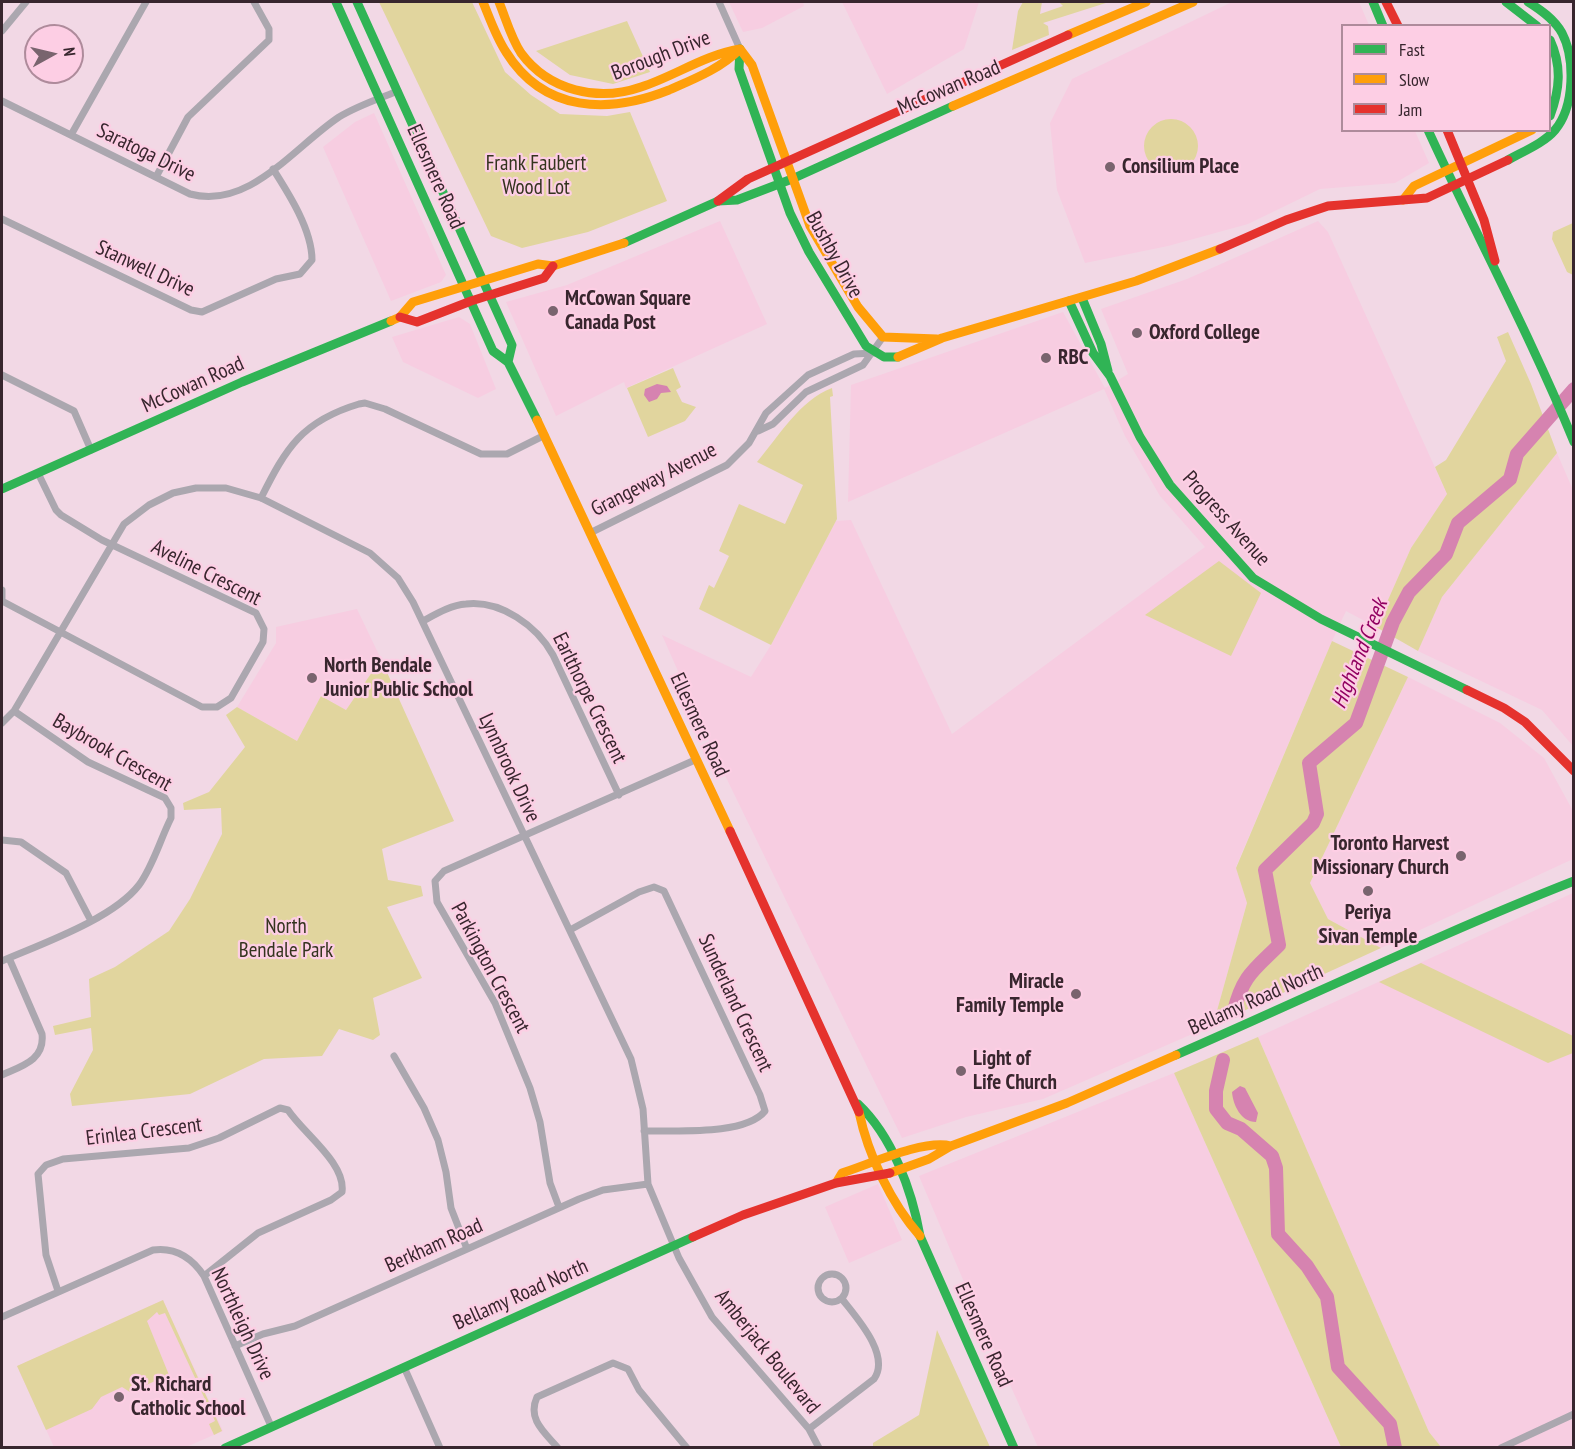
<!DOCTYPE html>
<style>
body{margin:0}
#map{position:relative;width:1575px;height:1449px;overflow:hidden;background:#f2d8e5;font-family:"PT Sans Narrow",sans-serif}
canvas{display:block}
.frame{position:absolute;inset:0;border:3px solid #38262e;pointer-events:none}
.legend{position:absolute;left:1341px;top:24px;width:210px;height:108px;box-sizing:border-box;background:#fdcee4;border:2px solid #ae8b9b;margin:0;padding:8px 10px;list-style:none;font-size:18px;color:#38262e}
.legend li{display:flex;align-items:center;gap:12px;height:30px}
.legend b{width:30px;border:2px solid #ae8b9b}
.north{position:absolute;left:24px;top:24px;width:60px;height:60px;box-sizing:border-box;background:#fdcee4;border:2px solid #ae8b9b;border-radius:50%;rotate:82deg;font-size:16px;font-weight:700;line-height:24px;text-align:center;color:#38262e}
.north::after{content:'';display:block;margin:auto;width:21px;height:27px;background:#79646e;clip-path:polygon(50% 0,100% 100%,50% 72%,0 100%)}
</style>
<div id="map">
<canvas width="1575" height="1449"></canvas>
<div class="frame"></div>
<ul class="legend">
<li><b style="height:8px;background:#30b455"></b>Fast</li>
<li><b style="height:8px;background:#ff9f0a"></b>Slow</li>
<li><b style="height:8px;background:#e5322d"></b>Jam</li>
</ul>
<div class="north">N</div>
</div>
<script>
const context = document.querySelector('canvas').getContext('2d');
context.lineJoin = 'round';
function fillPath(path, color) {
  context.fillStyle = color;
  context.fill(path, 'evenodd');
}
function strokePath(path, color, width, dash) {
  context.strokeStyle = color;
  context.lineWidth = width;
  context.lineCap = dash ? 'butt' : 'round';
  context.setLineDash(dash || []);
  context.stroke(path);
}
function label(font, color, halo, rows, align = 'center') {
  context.font = font + ' "PT Sans Narrow",sans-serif';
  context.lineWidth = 4.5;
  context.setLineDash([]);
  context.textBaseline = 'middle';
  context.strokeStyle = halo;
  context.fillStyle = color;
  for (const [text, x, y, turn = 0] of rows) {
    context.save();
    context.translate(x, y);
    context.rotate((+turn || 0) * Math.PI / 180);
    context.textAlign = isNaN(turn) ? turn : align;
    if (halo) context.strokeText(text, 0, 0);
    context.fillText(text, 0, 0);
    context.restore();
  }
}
const built = new Path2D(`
 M729 2H803L804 6 762 28 743 32Z
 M842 2H979L964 49 887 94Z
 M1232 2H1359L1369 25 1342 26V130L1415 131 1429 163 1395 183 1320 189 1248 224 1168 246 1085 263 1057 190 1050 123 1072 79Z
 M374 113 446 275 441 282 391 301 323 147 355 122Z
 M720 221 767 324 626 388 624 382 556 416 506 302 567 285Z
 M1318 221 1328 232 1447 494 1411 548 1376 627 1346 611 1332 641 1236 867 1247 903 1213 1025 1043 1099 966 1117 902 1138 717 759 662 635 751 677 771 645 836 521 851 520 952 734 1205 547 1160 496 1125 436 1104 389 848 502 851 385 1063 312 1105 388 1128 374 1101 309 1187 279Z
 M459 317 470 324 496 389 478 398 403 362 392 337Z
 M1557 453 1573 490V746L1542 710 1418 651 1442 597Z
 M357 609 381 659 346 710 321 696 297 741 237 707 276 643V627Z
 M1408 677 1500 723 1544 758 1573 811V859L1381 948 1328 919 1310 883Z
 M1573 893V1447H1441L1429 1432 1258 1037Z
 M1174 1073 1341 1447H1038L964 1282 919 1176Z
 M878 1184 902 1240 849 1263 825 1207Z
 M163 1300 223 1431 186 1447H54L17 1366Z`);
const green = new Path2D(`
 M379 2H472L505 72 531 95 560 114 607 116 630 112 667 201 588 232 522 248 491 236Z
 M1023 2H1042L1040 14 1063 6 1059 2H1109L1043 23 1048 26 1049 35 1012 50 1018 11Z
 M627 21 650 72 613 84 570 75 536 51Z
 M1144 146a27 27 0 1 1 54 0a27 27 0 1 1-54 0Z
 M1573 223V275L1567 272 1552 239 1553 232Z
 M1508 332 1531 384 1557 453 1442 597 1418 651 1376 627 1411 548 1447 494 1435 467 1446 460 1506 361 1497 337Z
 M673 368 681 387 676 390 682 402 696 407 685 421 648 437 627 388Z
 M832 388 833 396 830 397 837 519 771 645 699 609 709 585 714 588 729 556 719 551 739 504 785 524 803 485 757 462C779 436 800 400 832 388Z
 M1219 561 1261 593 1231 656 1145 615Z
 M1332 641 1408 677 1310 883 1328 919 1381 948 1213 1025 1247 903 1236 868Z
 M381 659 454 821 382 849 388 880 421 886 423 896 387 907 422 978 373 998 380 1035 373 1040 339 1029 322 1056 264 1059 190 1094 72 1106 70 1094 93 1050 91 1028 55 1035 53 1026 91 1017 89 979 115 967 169 931 190 899 222 834 221 808 184 810 183 803 209 792 245 747 226 715 237 707 297 741 321 696 346 710Z
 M1421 963 1573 1036V1053L1548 1063 1379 982Z
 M1258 1037 1429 1432 1441 1447H1341L1174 1073Z
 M163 1300 222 1431 214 1435 209 1424 215 1421 165 1313 159 1315 157 1312 147 1321 169 1375 130 1392 122 1387 101 1397 92 1409 46 1430 17 1366Z
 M937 1330 990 1447H873V1443L919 1415Z`);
const water = new Path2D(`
 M657 384 667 386 671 392 661 393 657 399 649 402 644 395 645 389Z
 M1240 1086 1245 1088 1258 1113 1256 1122C1241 1122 1233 1105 1232 1092Z`);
const river = new Path2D(`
 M1234 1011C1243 975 1254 970 1279 945L1265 870 1313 823 1317 814 1309 763 1356 723 1393 622 1409 592 1446 554 1458 523 1510 479 1517 454 1574 389
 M1223 1060 1216 1091V1109L1227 1123 1241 1129 1272 1156 1276 1168 1278 1234 1307 1266 1327 1297 1338 1367 1390 1424 1395 1448`);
const street = new Path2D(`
 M719 2 740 49
 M2 31 26 2
 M2 101 190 194C249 210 294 147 339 117 357 106 378 99 398 91
 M71 135 146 2
 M156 177 188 117 269 40V29L254 2
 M2 219 191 310 202 312 276 279 300 274 312 260C312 230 289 194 273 169
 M2 375 74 411 91 450
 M758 431 773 424 806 392 863 365 883 337
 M261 498C286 448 302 421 359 404L365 403 385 409 481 454H507L545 435
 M590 533 727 465 749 443 766 413 808 375 854 354 874 353
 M2 590V600
 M2 601 202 707H217L231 698 263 642 264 629 256 613 102 540 61 515 56 510 38 473
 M423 621C436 614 451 605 466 604 501 600 537 626 553 655L619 795
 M2 723 14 711 124 524 149 505 173 493 196 488H226L261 498 370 553 398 578 413 602 631 1059 643 1109 648 1184 679 1258 712 1317 809 1429 819 1448
 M2 840 21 842 66 873 91 921
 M570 930 639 892 654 887 664 891 760 1095 765 1111C745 1136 674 1130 644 1131
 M2 961C41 944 113 919 139 885 153 866 160 840 171 818V808L165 798 88 762 14 711
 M394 1056 424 1108 438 1140 446 1172 451 1208 467 1249
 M2 1075C22 1066 45 1060 42 1034L9 958
 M559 1207 550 1183 540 1122 530 1088 495 1003 437 902 435 881 444 871 695 760
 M818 1288a14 14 0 1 1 28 0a14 14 0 1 1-28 0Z
 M58 1291 46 1255 38 1174 46 1165 63 1159 189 1148 219 1138 280 1108 288 1110C303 1133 346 1163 342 1192L331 1200 258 1233 204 1276
 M2 1317 153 1250C175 1247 192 1258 204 1276L271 1426
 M235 1346 263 1334 295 1326 579 1199 603 1190 648 1184
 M404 1367 440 1448
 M809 1429 874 1379C891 1355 856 1317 842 1299
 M558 1448C544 1432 527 1419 537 1397L613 1363 628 1369 639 1390 687 1448
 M1501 1448 1574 1414`);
const fast = new Path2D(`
 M336 2 493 351 508 362 537 420
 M357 2 512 345 508 362
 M1373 2 1383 26
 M1506 2 1537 26
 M1550 40C1562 66 1560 89 1550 116
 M740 49 739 69 790 213 809 252 866 346 884 357H898
 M1428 130C1476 235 1530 335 1574 442
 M1508 160C1524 151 1544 143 1555 130 1575 106 1575 58 1562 33 1554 19 1541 10 1528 2
 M624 243 718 201 737 200 792 179 953 106
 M1082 298 1101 344 1108 371
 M1069 301 1093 353 1110 376 1140 437 1170 485 1253 578 1321 619 1467 690
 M2 489 242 382 391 321
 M1176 1055C1309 997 1439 934 1574 881
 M858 1104C892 1136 912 1190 920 1236L1014 1448
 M225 1448 693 1237`);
const slow = new Path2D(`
 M483 2C490 19 496 37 506 52 544 113 609 114 669 90 694 79 720 69 740 49
 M499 2C506 19 511 38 521 53 549 91 598 102 641 87 675 76 704 55 740 49
 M1068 35 1146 2
 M740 49 752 65 810 226 858 307 883 337 937 339
 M953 106 1193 2
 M1403 200 1414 186 1532 130
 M391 321 400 317 413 302 538 264 553 266 624 243
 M898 357 942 338 1136 281 1220 249
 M537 420 730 831
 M859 1112C868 1155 891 1203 920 1236
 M890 1173 929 1159 951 1146 1067 1103 1176 1055
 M836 1183 842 1173C870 1164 924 1139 951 1146`);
const jam = new Path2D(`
 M1386 2 1398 26
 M1447 130 1484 220 1495 261
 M718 201 748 179 1068 35
 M1220 249 1286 220 1328 206 1427 198 1508 160
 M400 317 417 322 471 301 544 278 553 266
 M1467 690 1504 708 1525 722 1574 771
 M730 831 859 1112
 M693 1237 743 1215 836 1183 890 1173`);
const markers = [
 [1110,167,6,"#79646e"],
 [553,311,6,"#79646e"],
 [1137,333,6,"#79646e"],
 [1046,358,6,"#79646e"],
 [312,678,6,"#79646e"],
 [1461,856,6,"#79646e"],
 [1368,891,6,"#79646e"],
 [1076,994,6,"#79646e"],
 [961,1071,6,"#79646e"],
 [119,1397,6,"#79646e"]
];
const streetNames = [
 ["Borough Drive",661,56,-21],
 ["McCowan Road",949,88,-23],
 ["Saratoga Drive",146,153,26],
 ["Ellesmere Road",435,177,66],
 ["Bushby Drive",834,255,61],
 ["Stanwell Drive",145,269,25],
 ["McCowan Road",193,385,-24],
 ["Grangeway Avenue",654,480,-27],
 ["Progress Avenue",1226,519,48],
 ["Aveline Crescent",206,573,27],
 ["Earlthorpe Crescent",589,698,64],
 ["Ellesmere Road",699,725,65],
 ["Baybrook Crescent",112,753,30],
 ["Lynnbrook Drive",509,768,65],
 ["Parkington Crescent",490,968,62],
 ["Bellamy Road North",1256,1000,-24],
 ["Sunderland Crescent",735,1003,65],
 ["Erinlea Crescent",144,1132,-7],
 ["Berkham Road",434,1246,-24],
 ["Bellamy Road North",521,1295,-24],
 ["Northleigh Drive",242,1324,65],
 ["Ellesmere Road",983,1335,66],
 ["Amberjack Boulevard",767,1352,51]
];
const parkNames = [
 ["Frank Faubert",536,164],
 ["Wood Lot",536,188],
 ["North",286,927],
 ["Bendale Park",286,951]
];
const poiNames = [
 ["Consilium Place",1122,167],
 ["McCowan Square",565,299],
 ["Canada Post",565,323],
 ["Oxford College",1149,333],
 ["RBC",1058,358],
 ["North Bendale",324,666],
 ["Junior Public School",324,690],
 ["Toronto Harvest",1449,844,"right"],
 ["Missionary Church",1449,868,"right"],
 ["Periya",1368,913,"center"],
 ["Sivan Temple",1368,937,"center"],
 ["Miracle",1064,982,"right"],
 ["Family Temple",1064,1006,"right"],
 ["Light of",973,1059],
 ["Life Church",973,1083],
 ["St. Richard",131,1385],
 ["Catholic School",131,1409]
];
const waterNames = [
 ["Highland Creek",1360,654,-68]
];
fillPath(built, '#f7cde1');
fillPath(green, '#e1d59e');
fillPath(water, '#d683b0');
strokePath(river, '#d683b0', 14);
strokePath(street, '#aba7af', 7);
strokePath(fast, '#30b455', 9);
strokePath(slow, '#ff9f0a', 9);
strokePath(jam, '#e5322d', 9);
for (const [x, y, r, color] of markers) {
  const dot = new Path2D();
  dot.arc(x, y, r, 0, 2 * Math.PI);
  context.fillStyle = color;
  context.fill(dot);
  strokePath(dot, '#fdcee4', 2);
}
label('21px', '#38262e', '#fdcee4', streetNames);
label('21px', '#34341e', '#fdcee4', parkNames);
label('bold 21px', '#38262e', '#fdcee4', poiNames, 'left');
label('italic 22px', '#910161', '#fdcee4', waterNames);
</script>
